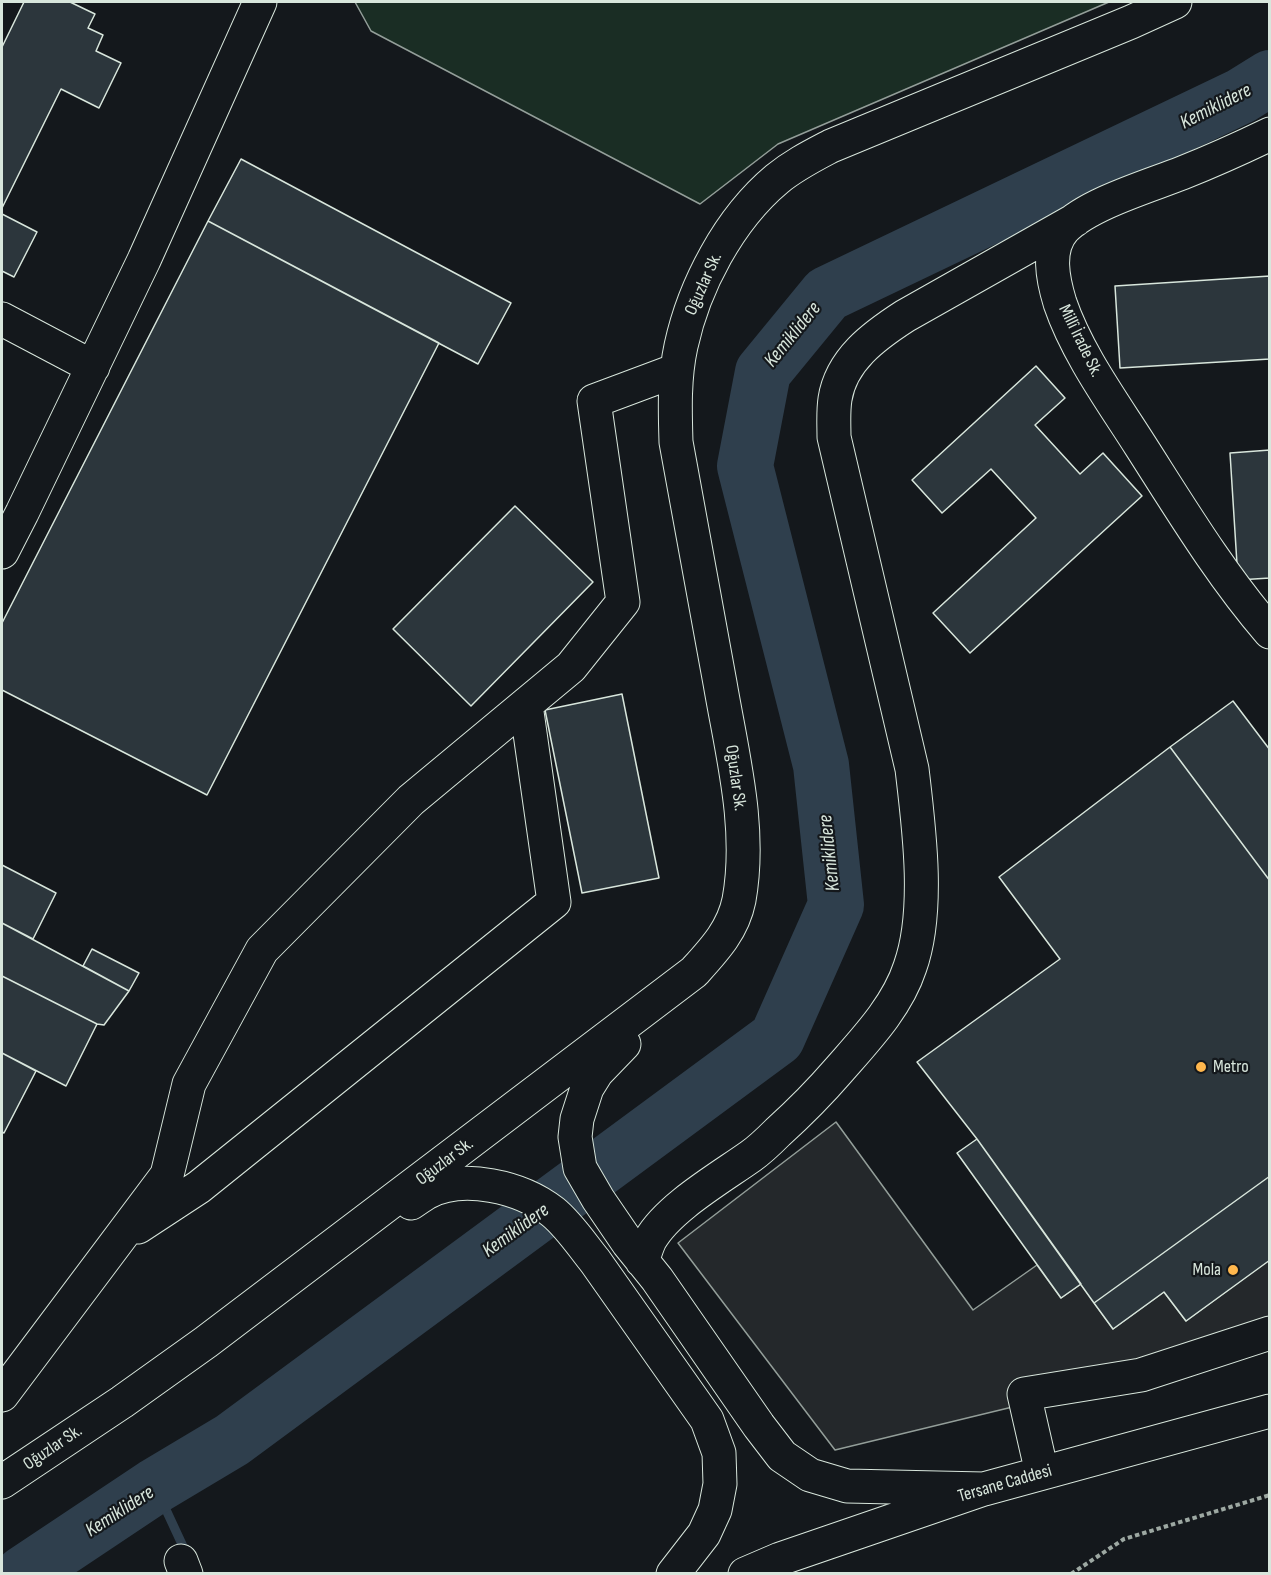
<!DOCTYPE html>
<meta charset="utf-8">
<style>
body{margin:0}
#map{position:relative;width:1271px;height:1575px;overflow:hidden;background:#14181c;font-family:"Sofia Sans Condensed",sans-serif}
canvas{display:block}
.frame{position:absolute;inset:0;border:3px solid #d8e6dc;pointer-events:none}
</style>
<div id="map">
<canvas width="1271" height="1575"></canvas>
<div class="frame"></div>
</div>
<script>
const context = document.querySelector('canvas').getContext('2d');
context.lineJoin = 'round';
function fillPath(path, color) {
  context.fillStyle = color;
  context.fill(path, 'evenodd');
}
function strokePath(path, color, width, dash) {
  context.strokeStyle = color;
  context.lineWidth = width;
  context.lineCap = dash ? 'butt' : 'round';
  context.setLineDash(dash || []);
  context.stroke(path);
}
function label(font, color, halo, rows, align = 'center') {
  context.font = font + ' "Sofia Sans Condensed",sans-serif';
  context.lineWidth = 4.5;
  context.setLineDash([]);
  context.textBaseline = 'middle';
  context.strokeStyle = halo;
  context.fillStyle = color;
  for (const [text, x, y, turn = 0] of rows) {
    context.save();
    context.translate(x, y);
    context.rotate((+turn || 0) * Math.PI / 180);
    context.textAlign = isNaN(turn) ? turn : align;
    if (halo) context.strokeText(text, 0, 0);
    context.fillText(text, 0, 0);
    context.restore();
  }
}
const green = new Path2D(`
 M355 2H1109L778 144 700 204 371 31Z`);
const parking = new Path2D(`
 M836 1122 973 1310 1037 1265 1061 1298 1081 1284 1113 1329 1164 1292 1186 1321 1269 1260V1336L1095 1387 835 1450 678 1243Z`);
const stream = new Path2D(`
 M155 1486 187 1555`);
const river = new Path2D(`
 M23 1574 155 1486 232 1440 777 1038 836 905 821 765 745 466 763 372 827 294 1241 96 1270 78`);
const building = new Path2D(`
 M24 2H70L95 14 88 28 103 35 96 51 121 63 99 108 61 89 2 208V47Z
 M241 159 511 303 478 364 208 221Z
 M2 214 37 232 14 277 2 271Z
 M208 221 439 343 207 795 2 690V623Z
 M1270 276V359L1120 368 1115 286Z
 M1036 366 1065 398 1035 425 1080 474 1103 453 1142 496 970 653 933 613 1036 518 991 469 942 513 912 480Z
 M1270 450V578L1238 580 1230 453Z
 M515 506 593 582 471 706 393 629Z
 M622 694 659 878 582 893 545 710Z
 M1233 701 1270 750V881L1170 747Z
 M1170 747 1270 881V1176L1094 1303 977 1139 917 1062 1060 959 999 877Z
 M2 865 56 893 33 939 2 923Z
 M2 923 129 991 104 1025 97 1024 2 976Z
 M92 949 139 973 129 991 83 966Z
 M2 976 97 1024 66 1086 2 1053Z
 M2 1053 36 1071 4 1133 2 1132Z
 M977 1139 1081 1284 1061 1298 957 1153Z
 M1270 1176V1260L1186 1321 1164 1292 1113 1329 1094 1303Z`);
const path = new Path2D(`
 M1071 1574 1124 1539 1270 1495`);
const minor = new Path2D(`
 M1270 134C1241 148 1212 161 1182 173 1149 186 1088 204 1064 229 1046 249 1053 280 1060 303 1077 353 1112 401 1140 445 1181 509 1220 574 1270 632
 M2 319 93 367
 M2 552 22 513 144 260 260 2
 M624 1044 597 1072 587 1088 577 1119 575 1137 580 1168 598 1199 628 1243 657 1279 759 1426 782 1456 810 1475 847 1486 984 1489
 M411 1203C416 1200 421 1196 426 1193 463 1173 521 1187 553 1212 569 1225 582 1245 595 1261L707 1420 719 1453 720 1484 715 1510 704 1534 673 1574
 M138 1227 199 1187 554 902 526 705
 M642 1261C645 1254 647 1246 650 1240 668 1208 720 1178 751 1156 761 1149 769 1141 778 1132 799 1113 819 1093 838 1071 865 1040 897 1007 910 967 930 911 919 828 912 769L834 437C834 425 833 412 835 399 841 360 874 336 905 316L1075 220
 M2 1395 167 1175 189 1084 262 950 411 800 571 667 623 602 594 401 677 370
 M1042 1473 1024 1394 1141 1375 1270 1333
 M2 1482 122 1402 206 1342 694 972C714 950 733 930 739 900 752 828 732 754 720 683 705 603 691 522 676 442 675 410 674 378 681 346 694 286 729 219 777 179 794 165 812 156 831 146L1131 22 1175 2
 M181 1561 186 1574
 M745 1574 780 1559 984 1489 1270 1411`);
const markers = [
 [1201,1067,6,"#ffb74d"],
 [1233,1270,6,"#ffb74d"]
];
const streetNames = [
 ["Oğuzlar Sk.",704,284,-66],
 ["Millî İrade Sk.",1080,341,64],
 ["Oğuzlar Sk.",735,778,82],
 ["Oğuzlar Sk.",445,1162,-37],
 ["Oğuzlar Sk.",53,1448,-34],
 ["Tersane Caddesi",1005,1484,-16]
];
const poiNames = [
 ["Metro",1213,1067],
 ["Mola",1221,1270,"right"]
];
const waterNames = [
 ["Kemiklidere",1216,107,-27],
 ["Kemiklidere",793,335,-51],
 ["Kemiklidere",830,853,-96],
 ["Kemiklidere",516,1231,-36],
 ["Kemiklidere",120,1512,-33]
];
fillPath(green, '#1a2d24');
strokePath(green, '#939e99', 1.5);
fillPath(parking, '#24282b');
strokePath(parking, '#939e99', 1.5);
strokePath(stream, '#2f3f4d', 9);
strokePath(river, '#2f3f4d', 56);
fillPath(building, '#2c363c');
strokePath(building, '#d8e6dc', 1.5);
strokePath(minor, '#d8e6dc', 35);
strokePath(path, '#9da8a2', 4, [4.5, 3]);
strokePath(minor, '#14181c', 33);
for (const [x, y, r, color] of markers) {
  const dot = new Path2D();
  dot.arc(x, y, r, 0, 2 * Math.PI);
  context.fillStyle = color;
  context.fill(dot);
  strokePath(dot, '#14181c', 2);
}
label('18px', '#d8e6dc', '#14181c', streetNames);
label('18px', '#d8e6dc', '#14181c', poiNames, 'left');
label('italic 20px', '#d8e6dc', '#14181c', waterNames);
</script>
